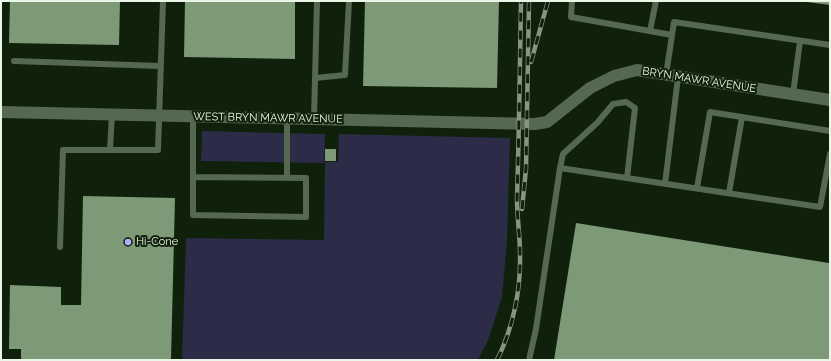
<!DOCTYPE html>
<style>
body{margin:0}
#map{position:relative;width:831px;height:361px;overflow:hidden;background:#0f210a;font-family:Raleway,sans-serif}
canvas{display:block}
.frame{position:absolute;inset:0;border:2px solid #eaf6e7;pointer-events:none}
</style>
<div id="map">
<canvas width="831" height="361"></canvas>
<div class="frame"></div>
</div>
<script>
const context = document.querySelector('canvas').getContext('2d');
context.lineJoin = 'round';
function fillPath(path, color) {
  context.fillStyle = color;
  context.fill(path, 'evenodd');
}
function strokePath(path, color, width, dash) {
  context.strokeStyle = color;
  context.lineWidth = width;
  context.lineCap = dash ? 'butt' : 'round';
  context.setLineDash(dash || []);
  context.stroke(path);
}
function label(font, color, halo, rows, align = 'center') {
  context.font = font + ' Raleway,sans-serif';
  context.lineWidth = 4;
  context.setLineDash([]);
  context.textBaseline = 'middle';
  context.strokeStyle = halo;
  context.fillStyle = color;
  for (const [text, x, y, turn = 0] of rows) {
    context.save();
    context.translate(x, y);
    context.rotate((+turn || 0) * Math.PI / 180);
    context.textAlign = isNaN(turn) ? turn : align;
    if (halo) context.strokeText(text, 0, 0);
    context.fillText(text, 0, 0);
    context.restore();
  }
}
const green = new Path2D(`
 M202 131 325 134 324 162H338L339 134 510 138 507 241 502 297 488 340 478 360H182L186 238 324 240 325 163 201 161Z`);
const building = new Path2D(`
 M10 1H120L119 45 9 43Z
 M185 1H295V59L184 57Z
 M365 1H499L497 88 363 86Z
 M807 1H830V5L807 2Z
 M325 149H336V161H325Z
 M83 196 175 198 171 360H21V349H9L10 285 61 287V305H81Z
 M576 223 829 263 830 259V360H554Z`);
const lane = new Path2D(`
 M572 1 571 17 672 35
 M650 31 656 1
 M14 61 160 66
 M666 75 674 22 830 45
 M315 78 345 75 349 1
 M793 94 800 41
 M287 118V178
 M314 119 317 1
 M110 150 112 114
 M560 168 820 207 830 154
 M193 177 306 178V217L193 215V116
 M665 184 678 77
 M697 188 710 112 830 131
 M729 193 742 117
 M60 247 63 150H158L163 1
 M529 360 536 329 560 168 563 154 597 123 613 104 626 102 635 108 627 178`);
const street = new Path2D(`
 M1 112 535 124 547 122 590 88 614 76 637 70 830 100`);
const rail = new Path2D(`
 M531 62 548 1
 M522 209 526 169 529 1
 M497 360C513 328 521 290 520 254 520 236 517 217 517 199 519 133 520 67 521 1`);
const markers = [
 [128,242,4,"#b1adfa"]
];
const streetNames = [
 ["BRYN MAWR AVENUE",699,80,9],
 ["WEST BRYN MAWR AVENUE",268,118,1]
];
const poiNames = [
 ["Hi-Cone",136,242]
];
fillPath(green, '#2c2b48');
fillPath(building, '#7e9977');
strokePath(lane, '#54694f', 6);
strokePath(street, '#54694f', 12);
strokePath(rail, '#869582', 4.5);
strokePath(rail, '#0f210a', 3, [9]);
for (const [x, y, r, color] of markers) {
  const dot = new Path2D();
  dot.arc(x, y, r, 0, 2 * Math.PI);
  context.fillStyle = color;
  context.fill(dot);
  strokePath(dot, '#0f210a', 1.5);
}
label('11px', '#eaf6e7', '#0f210a', streetNames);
label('11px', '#eaf6e7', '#0f210a', poiNames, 'left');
</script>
